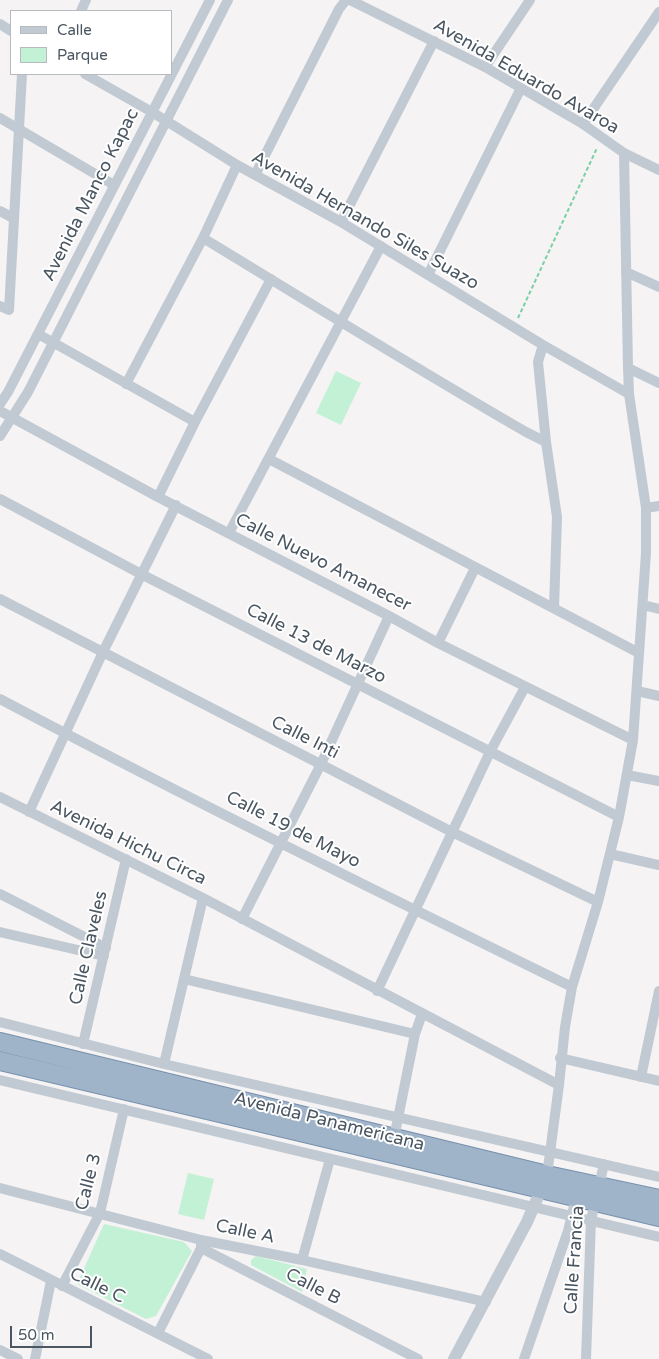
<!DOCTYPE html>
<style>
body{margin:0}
#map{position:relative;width:659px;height:1359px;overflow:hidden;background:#f5f3f3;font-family:"Varela Round",sans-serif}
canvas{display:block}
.legend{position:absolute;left:10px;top:10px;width:162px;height:65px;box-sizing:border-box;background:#fff;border:1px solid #b7bbc0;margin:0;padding:6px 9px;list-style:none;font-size:15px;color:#4a5661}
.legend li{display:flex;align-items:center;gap:10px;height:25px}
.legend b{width:25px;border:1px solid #b7bbc0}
.scale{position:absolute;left:10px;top:1326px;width:82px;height:22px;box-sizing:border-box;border:2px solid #4a5661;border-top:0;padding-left:6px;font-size:15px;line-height:18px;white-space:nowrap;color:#4a5661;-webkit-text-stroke:4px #fff;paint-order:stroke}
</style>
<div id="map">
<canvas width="659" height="1359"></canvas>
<ul class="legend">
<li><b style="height:6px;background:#c1cad2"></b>Calle</li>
<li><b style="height:14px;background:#c3f1d5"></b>Parque</li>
</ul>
<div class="scale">50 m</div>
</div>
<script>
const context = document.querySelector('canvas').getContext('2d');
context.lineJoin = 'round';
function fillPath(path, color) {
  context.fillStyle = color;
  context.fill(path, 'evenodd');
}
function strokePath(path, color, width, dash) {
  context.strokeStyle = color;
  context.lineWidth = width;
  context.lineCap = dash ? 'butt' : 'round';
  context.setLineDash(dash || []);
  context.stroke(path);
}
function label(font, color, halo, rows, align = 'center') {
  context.font = font + ' "Varela Round",sans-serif';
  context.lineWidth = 4;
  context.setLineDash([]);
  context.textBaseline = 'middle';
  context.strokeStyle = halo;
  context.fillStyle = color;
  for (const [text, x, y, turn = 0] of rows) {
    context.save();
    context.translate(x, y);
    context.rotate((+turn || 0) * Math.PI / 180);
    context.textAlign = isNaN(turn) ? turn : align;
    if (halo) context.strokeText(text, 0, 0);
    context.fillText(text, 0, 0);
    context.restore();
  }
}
const green = new Path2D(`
 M336 371 361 383 341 425 316 413Z
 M188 1173 214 1179 204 1220 178 1214Z
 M104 1224 184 1242 192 1251 156 1316 146 1319 77 1284Z
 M256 1256 307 1269 302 1292 251 1265V1260Z`);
const path = new Path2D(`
 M518 318 597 148`);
const minor = new Path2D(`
 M350 0 485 67 583 124 624 153 659 170
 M81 11 86 0
 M0 24 11 31
 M485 67 530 0
 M85 74 152 112 237 165 341 222 543 345 629 394
 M0 118 114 185
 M583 124 659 12
 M255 175 339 9 346 0
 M0 211 13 218
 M341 222 434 41
 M203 238C310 303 417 369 526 432L546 442
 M626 272 659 287
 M428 275 521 88
 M0 306 9 310 22 74
 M38 334 195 422
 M543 345 538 362 546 442 557 517 554 608
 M628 368 659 383
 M126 384 203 238 237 165
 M0 404 8 392 210 0
 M0 411 158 497 389 616 438 643 633 740
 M0 436 28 392 228 0
 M269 459 639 653
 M158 497 195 422 271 279
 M0 499 141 574 619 817
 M646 508 659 506
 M229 533 381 246
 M0 599 452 832 598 902
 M643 605 659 609
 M438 643 475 568
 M637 691 659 696
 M0 699C189 799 380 893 572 987
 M627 775 659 781
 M0 797 203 898 559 1085
 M29 812 103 652 176 505
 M610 854 659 865
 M0 894 106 948
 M242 919 321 764 389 616
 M0 932 104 956
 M184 979 415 1034
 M377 991 491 750 525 687
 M0 1022 164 1064 659 1177
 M83 1044 126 859
 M560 1058 659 1081
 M164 1064 203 898
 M641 1077 659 991
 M0 1080 659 1237
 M394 1138 415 1034 422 1014
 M547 1175 559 1085 565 1027 572 987 598 902 619 817 633 740 646 553V508L629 394 628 368 624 153
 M0 1188 201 1240 302 1260 486 1302
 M201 1240V1248L418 1359
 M0 1254 208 1359
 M302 1260 330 1159
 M62 1286 100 1213 124 1109
 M158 1333 201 1248
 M0 1350 18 1359
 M35 1359 51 1281
 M524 1359 568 1231 576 1198
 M586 1359 591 1220 604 1164`);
const tertiary = new Path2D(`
 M454 1359 527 1222 544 1183`);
const trunk = new Path2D(`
 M0 1042 547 1175 659 1199
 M0 1061 659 1217`);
const streetNames = [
 ["Avenida Eduardo Avaroa",526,77,30],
 ["Avenida Manco Kapac",91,195,-63],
 ["Avenida Hernando Siles Suazo",365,221,30],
 ["Calle Nuevo Amanecer",323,563,27],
 ["Calle 13 de Marzo",316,644,27],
 ["Calle Inti",305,738,27],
 ["Calle 19 de Mayo",293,830,27],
 ["Avenida Hichu Circa",128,843,26],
 ["Calle Claveles",89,948,-77],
 ["Avenida Panamericana",329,1122,14],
 ["Calle 3",89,1182,-76],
 ["Calle A",245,1232,12],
 ["Calle Francia",575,1260,-86],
 ["Calle C",97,1286,26],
 ["Calle B",313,1287,27]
];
fillPath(green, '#c3f1d5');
strokePath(trunk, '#7690ad', 20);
strokePath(path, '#7ad0a6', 2, [4, 2.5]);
strokePath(minor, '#c1cad2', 10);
strokePath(tertiary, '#c1cad2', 12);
strokePath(trunk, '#9fb4c9', 18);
label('18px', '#4a5661', '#fff', streetNames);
</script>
